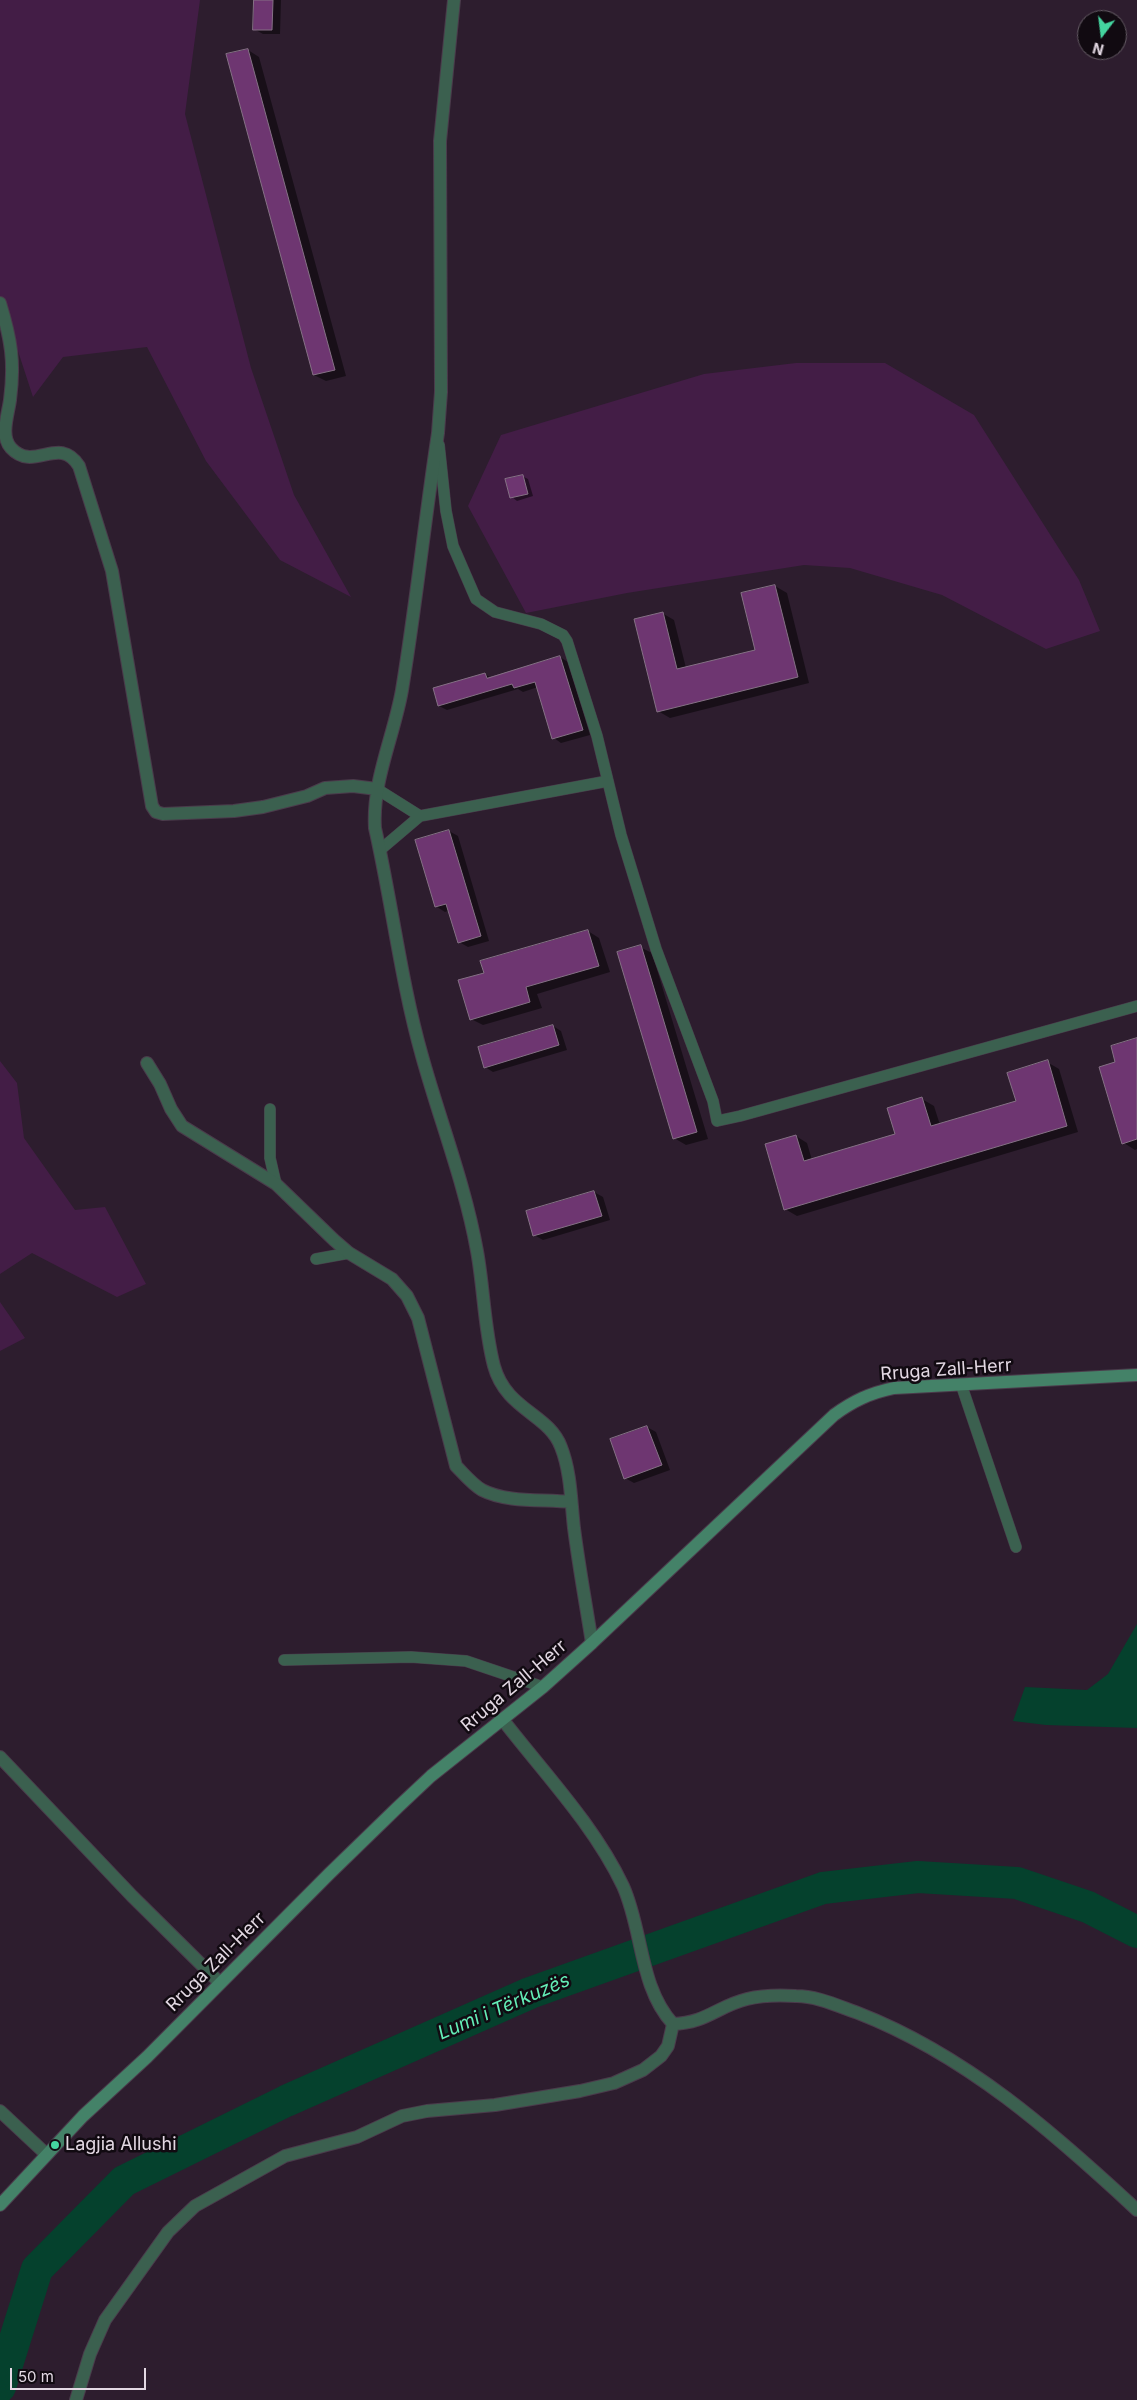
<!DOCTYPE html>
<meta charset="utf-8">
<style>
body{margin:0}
#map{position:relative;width:1137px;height:2400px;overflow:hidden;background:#2d1d2e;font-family:Inter,sans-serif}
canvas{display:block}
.north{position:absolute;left:1077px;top:10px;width:50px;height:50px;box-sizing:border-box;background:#110a11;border:1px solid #655c65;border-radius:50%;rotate:195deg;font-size:14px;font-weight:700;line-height:20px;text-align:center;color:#e3d8e3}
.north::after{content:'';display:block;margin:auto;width:18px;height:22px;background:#44d49f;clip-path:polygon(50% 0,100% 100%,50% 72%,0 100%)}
.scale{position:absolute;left:10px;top:2368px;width:136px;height:22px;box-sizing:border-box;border:2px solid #e3d8e3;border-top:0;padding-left:6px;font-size:15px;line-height:18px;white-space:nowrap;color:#e3d8e3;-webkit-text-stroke:4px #110a11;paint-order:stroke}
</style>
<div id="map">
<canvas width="1137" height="2400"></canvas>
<div class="north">N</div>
<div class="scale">50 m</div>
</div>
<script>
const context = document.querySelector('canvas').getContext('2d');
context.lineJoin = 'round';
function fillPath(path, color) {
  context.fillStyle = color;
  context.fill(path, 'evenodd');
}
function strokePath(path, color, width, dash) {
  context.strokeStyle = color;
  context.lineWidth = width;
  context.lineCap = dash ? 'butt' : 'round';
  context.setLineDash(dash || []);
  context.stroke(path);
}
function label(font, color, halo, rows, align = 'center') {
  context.font = font + ' Inter,sans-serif';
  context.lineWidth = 5;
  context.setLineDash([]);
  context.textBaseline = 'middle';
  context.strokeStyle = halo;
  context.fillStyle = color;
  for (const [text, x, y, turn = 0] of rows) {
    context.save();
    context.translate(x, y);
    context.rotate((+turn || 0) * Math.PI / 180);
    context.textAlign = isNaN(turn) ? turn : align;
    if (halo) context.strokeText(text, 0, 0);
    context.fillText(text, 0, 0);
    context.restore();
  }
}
const green = new Path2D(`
 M0 0H200L185 114 251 368 294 495 351 597 280 560 206 461 147 347 63 357 33 397 0 296Z
 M796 363H885L974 415 1079 580 1100 631 1046 649 942 595 850 568 804 565 627 593 526 613 468 506 501 435 704 374Z
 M0 1061 17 1083 24 1138 75 1210 105 1207 146 1284 117 1297 32 1253 0 1274Z
 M0 1302 25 1338 0 1351Z`);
const water = new Path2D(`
 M1137 1624V1728L1046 1725 1013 1721 1025 1687 1087 1690 1108 1674Z`);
const shadow = new Path2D(`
 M255 0H281L280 34H263L254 29Z
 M248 50 259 57 346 376 326 381 314 375Z
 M522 476 528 479 533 496 517 501 512 497Z
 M775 586 787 593 809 683 670 718 658 711 662 613 674 620 686 668 757 651Z
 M560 657 568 662 590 735 561 743 554 738 538 687 523 692 518 689 447 710 439 706 485 674 491 678Z
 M449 831 458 836 489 941 468 947 459 942 450 910 445 912 437 907 417 841Z
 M588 931 599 938 610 972 537 994 542 1008 483 1025 471 1019 485 974Z
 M640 947 652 953 708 1139 686 1145 674 1138Z
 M553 1026 561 1031 567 1050 493 1072 485 1067Z
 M1137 1040V1149L1135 1150 1124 1143 1117 1063Z
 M1047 1062 1059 1069 1078 1132 797 1216 785 1209 796 1136 807 1143 812 1160 896 1135 922 1099 934 1106 940 1125 1017 1102Z
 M594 1192 603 1197 610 1220 543 1240 534 1235Z
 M647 1427 656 1432 670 1470 634 1483 625 1478Z`);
const river = new Path2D(`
 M0 2387 37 2269 124 2181 286 2101 530 1993 823 1888 918 1877 1017 1883 1088 1907 1137 1932`);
const building = new Path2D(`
 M254 0H273L272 30H253Z
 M248 49 335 370 313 375 226 54Z
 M523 475 528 494 510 498 505 479Z
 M775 585 798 677 657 712 634 619 663 612 677 669 755 650 741 593Z
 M560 656 583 730 552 739 535 682 514 688 512 684 438 706 433 688 485 673 487 678Z
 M449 830 481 936 458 943 446 904 435 907 415 840Z
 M588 930 599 966 526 987 530 1002 470 1020 458 980 484 973 480 961Z
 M641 945 697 1132 673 1139 617 952Z
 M553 1025 559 1045 484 1068 478 1047Z
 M1137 1038V1139L1122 1144 1099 1067 1115 1062 1111 1046Z
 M1048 1060 1067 1126 784 1210 765 1144 796 1135 804 1161 895 1134 887 1108 922 1097 931 1126 1016 1101 1007 1073Z
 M594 1191 602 1216 533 1236 526 1211Z
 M647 1426 662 1465 624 1479 610 1439Z`);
const lane = new Path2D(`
 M439 445 446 511 453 546 476 599 495 612 541 624 563 635 567 641 597 736 621 835 656 949 713 1101 717 1121 740 1116 1137 1006
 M377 789 420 816
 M380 850 420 816 608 781
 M270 1109V1158L276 1184
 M316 1259 349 1253
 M961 1384 1016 1547
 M284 1660 411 1657 466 1661 543 1687`);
const street = new Path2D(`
 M454 0 440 141 441 392 438 433C425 518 416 605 402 690 394 736 372 781 375 828 392 903 401 982 422 1056 440 1121 465 1184 477 1251 484 1289 484 1328 494 1366 506 1410 549 1414 561 1447 571 1472 571 1502 574 1528 579 1567 586 1605 592 1643
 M0 303C11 339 15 362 10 400 8 415 0 436 11 448 34 473 59 434 79 466L112 571 152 806 156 812 163 814 234 811 263 807 307 796 325 788 353 786 377 789
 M147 1063 160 1084 171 1109 182 1126 276 1184 334 1240 349 1253 392 1279 407 1296 418 1318 456 1466C464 1474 472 1484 482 1490 507 1503 543 1499 571 1502
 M503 1720C544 1773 594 1825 623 1886 643 1930 639 1987 673 2024 706 2023 718 2006 747 1999 763 1995 780 1995 796 1996 817 1996 838 2006 858 2013 966 2055 1053 2132 1137 2210
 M0 1757 132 1896 220 1983
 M0 2111 46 2154
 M76 2400 90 2354 105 2320 168 2232 195 2206 285 2156 357 2137 402 2116 427 2111 495 2105 580 2091 614 2083 643 2070 661 2056 668 2046 673 2024`);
const secondary = new Path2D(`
 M0 2205 83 2116 147 2057 329 1874 398 1807 431 1776 543 1687 592 1643 834 1415C853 1401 870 1393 894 1388L1137 1375`);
const markers = [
 [55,2145,5,"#44d49f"]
];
const streetNames = [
 ["Rruga Zall-Herr",946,1370,-4],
 ["Rruga Zall-Herr",514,1686,-40],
 ["Rruga Zall-Herr",216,1962,-45]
];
const poiNames = [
 ["Lagjia Allushi",65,2145]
];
const waterNames = [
 ["Lumi i Tërkuzës",504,2007,-23]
];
fillPath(green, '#431d46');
fillPath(water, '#05412d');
fillPath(shadow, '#0007');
strokePath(river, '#05412d', 32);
fillPath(building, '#6e3671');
strokePath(building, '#857185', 1);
strokePath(lane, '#4a3b4b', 12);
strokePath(street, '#4a3b4b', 14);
strokePath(secondary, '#4a3b4b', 14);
strokePath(lane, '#3b604f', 11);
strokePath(street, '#3b604f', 12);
strokePath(secondary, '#448268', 12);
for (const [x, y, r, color] of markers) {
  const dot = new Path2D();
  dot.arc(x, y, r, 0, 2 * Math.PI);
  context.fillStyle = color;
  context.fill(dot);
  strokePath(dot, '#110a11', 2);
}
label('18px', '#e3d8e3', '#110a11', streetNames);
label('18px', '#e3d8e3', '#110a11', poiNames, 'left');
label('italic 19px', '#63ecb6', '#110a11', waterNames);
</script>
